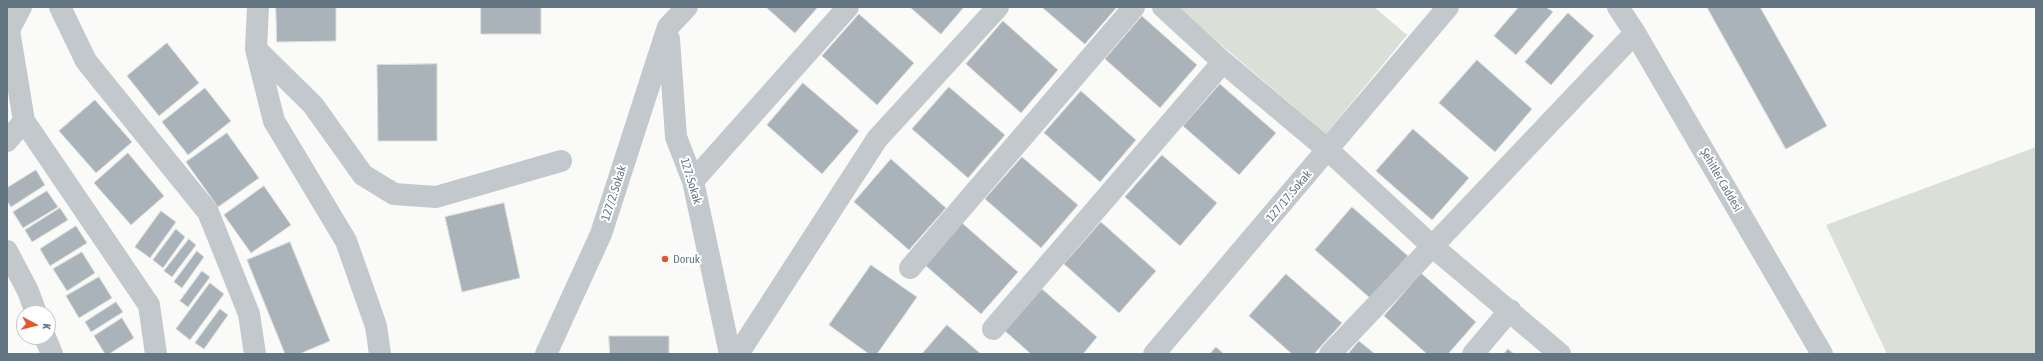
<!DOCTYPE html>
<meta charset="utf-8">
<style>
body{margin:0}
#map{position:relative;width:2043px;height:361px;overflow:hidden;background:#fafaf8;font-family:"Asap Condensed",sans-serif}
canvas{display:block}
.frame{position:absolute;inset:0;border:8px solid #657683;pointer-events:none}
.north{position:absolute;left:16px;top:305px;width:40px;height:40px;box-sizing:border-box;background:#fff;border:1px solid #c1c8cd;border-radius:50%;rotate:97deg;font-size:11px;font-weight:700;line-height:16px;text-align:center;color:#657683}
.north::after{content:'';display:block;margin:auto;width:14px;height:18px;background:#e4572e;clip-path:polygon(50% 0,100% 100%,50% 72%,0 100%)}
</style>
<div id="map">
<canvas width="2043" height="361"></canvas>
<div class="frame"></div>
<div class="north">K</div>
</div>
<script>
const context = document.querySelector('canvas').getContext('2d');
context.lineJoin = 'round';
function fillPath(path, color) {
  context.fillStyle = color;
  context.fill(path, 'evenodd');
}
function strokePath(path, color, width, dash) {
  context.strokeStyle = color;
  context.lineWidth = width;
  context.lineCap = dash ? 'butt' : 'round';
  context.setLineDash(dash || []);
  context.stroke(path);
}
function label(font, color, halo, rows, align = 'center') {
  context.font = font + ' "Asap Condensed",sans-serif';
  context.lineWidth = 4;
  context.setLineDash([]);
  context.textBaseline = 'middle';
  context.strokeStyle = halo;
  context.fillStyle = color;
  for (const [text, x, y, turn = 0] of rows) {
    context.save();
    context.translate(x, y);
    context.rotate((+turn || 0) * Math.PI / 180);
    context.textAlign = isNaN(turn) ? turn : align;
    if (halo) context.strokeText(text, 0, 0);
    context.fillText(text, 0, 0);
    context.restore();
  }
}
const green = new Path2D(`
 M1177 7H1374L1407 35 1326 134Z
 M2036 147V354H1887L1826 225Z`);
const building = new Path2D(`
 M276 7H336V41L277 42Z
 M481 7H541V34H481Z
 M766 7H818L795 33Z
 M910 7H964L941 34Z
 M1042 7H1117L1085 44Z
 M1519 7H1546L1553 12 1516 55 1494 36Z
 M1707 7H1760L1827 126 1786 149Z
 M1568 13 1594 36 1551 85 1525 62Z
 M859 14 914 63 877 105 822 56Z
 M1142 16 1197 65 1160 108 1105 59Z
 M1003 21 1058 70 1021 113 966 64Z
 M167 43 199 83 159 116 127 76Z
 M1477 60 1532 109 1495 152 1439 103Z
 M437 64V141H378L377 65Z
 M803 83 859 131 822 174 767 125Z
 M1220 84 1276 133 1239 175 1183 126Z
 M949 87 1005 135 968 178 912 129Z
 M205 88 231 121 188 155 162 122Z
 M1081 91 1136 140 1100 182 1044 133Z
 M95 100 132 142 96 173 59 131Z
 M1413 129 1469 178 1432 220 1376 171Z
 M227 133 259 178 218 207 186 162Z
 M128 153 164 196 131 225 94 183Z
 M1162 155 1217 203 1180 246 1125 197Z
 M1022 157 1078 205 1041 248 985 199Z
 M891 159 946 208 909 250 854 202Z
 M36 170 45 185 11 207 7 201V188Z
 M264 186 291 225 251 253 224 215Z
 M47 191 58 207 23 228 13 212Z
 M504 203 520 278 462 292 445 217Z
 M1352 207 1408 256 1370 298 1315 250Z
 M60 208 68 220 32 242 25 230Z
 M161 211 176 222 150 258 135 247Z
 M1101 222 1156 271 1119 313 1064 264Z
 M962 223 1018 272 981 314 925 265Z
 M76 226 87 243 50 266 40 249Z
 M176 229 185 237 163 268 153 260Z
 M189 239 196 245 172 277 164 271Z
 M290 242 330 341 299 354H285L247 260Z
 M197 251 204 257 182 288 174 282Z
 M82 252 95 273 67 291 53 269Z
 M871 265 917 297 877 354H869L829 325Z
 M202 271 210 277 188 307 180 301Z
 M1421 273 1476 322 1448 354H1427L1384 316Z
 M1286 274 1342 323 1314 354H1292L1249 316Z
 M99 277 112 298 79 318 66 296Z
 M210 283 224 294 190 340 176 329Z
 M1042 289 1097 337 1083 354H1031L1005 331Z
 M116 302 123 312 91 332 85 322Z
 M220 309 228 315 204 349 195 343Z
 M122 318 134 338 109 354H105L94 336Z
 M947 325 981 354H922Z
 M609 336H669V354H610Z
 M1359 341 1375 354H1348Z
 M1216 347 1224 354H1210Z
 M1508 349 1514 354H1504Z`);
const minor = new Path2D(`
 M21 7 9 30 24 121 149 305 156 354
 M60 7 86 61 208 212 249 314 255 354
 M258 7 256 49 274 121 346 241 376 326 380 354
 M1163 7 1223 62 1328 150 1432 246 1560 354
 M1618 7 1635 33 1822 354
 M669 39 676 137 693 181 730 354
 M256 49 313 105 363 175 394 194 436 197 561 161
 M7 141 24 121
 M693 181 848 7
 M7 251 28 291 36 313
 M910 268 1134 7
 M993 329 1223 62
 M45 337 52 354
 M546 354 601 234 668 27 687 7
 M738 354 877 139 998 7
 M1154 354 1448 7
 M1330 354 1635 33
 M1473 354 1510 310`);
const markers = [
 [665,259,4,"#e4572e"]
];
const streetNames = [
 ["Şehitler Caddesi",1721,180,60],
 ["127. Sokak",691,181,73],
 ["127/2. Sokak",614,193,-72],
 ["127/17. Sokak",1289,196,-50]
];
const poiNames = [
 ["Doruk",673,259]
];
fillPath(green, '#dadfd7');
fillPath(building, '#aab3b9');
strokePath(building, '#dcdcda', 1);
strokePath(minor, '#c3c8cc', 22);
for (const [x, y, r, color] of markers) {
  const dot = new Path2D();
  dot.arc(x, y, r, 0, 2 * Math.PI);
  context.fillStyle = color;
  context.fill(dot);
  strokePath(dot, '#fff', 1.5);
}
label('12px', '#657683', '#fff', streetNames);
label('12px', '#657683', '#fff', poiNames, 'left');
</script>
